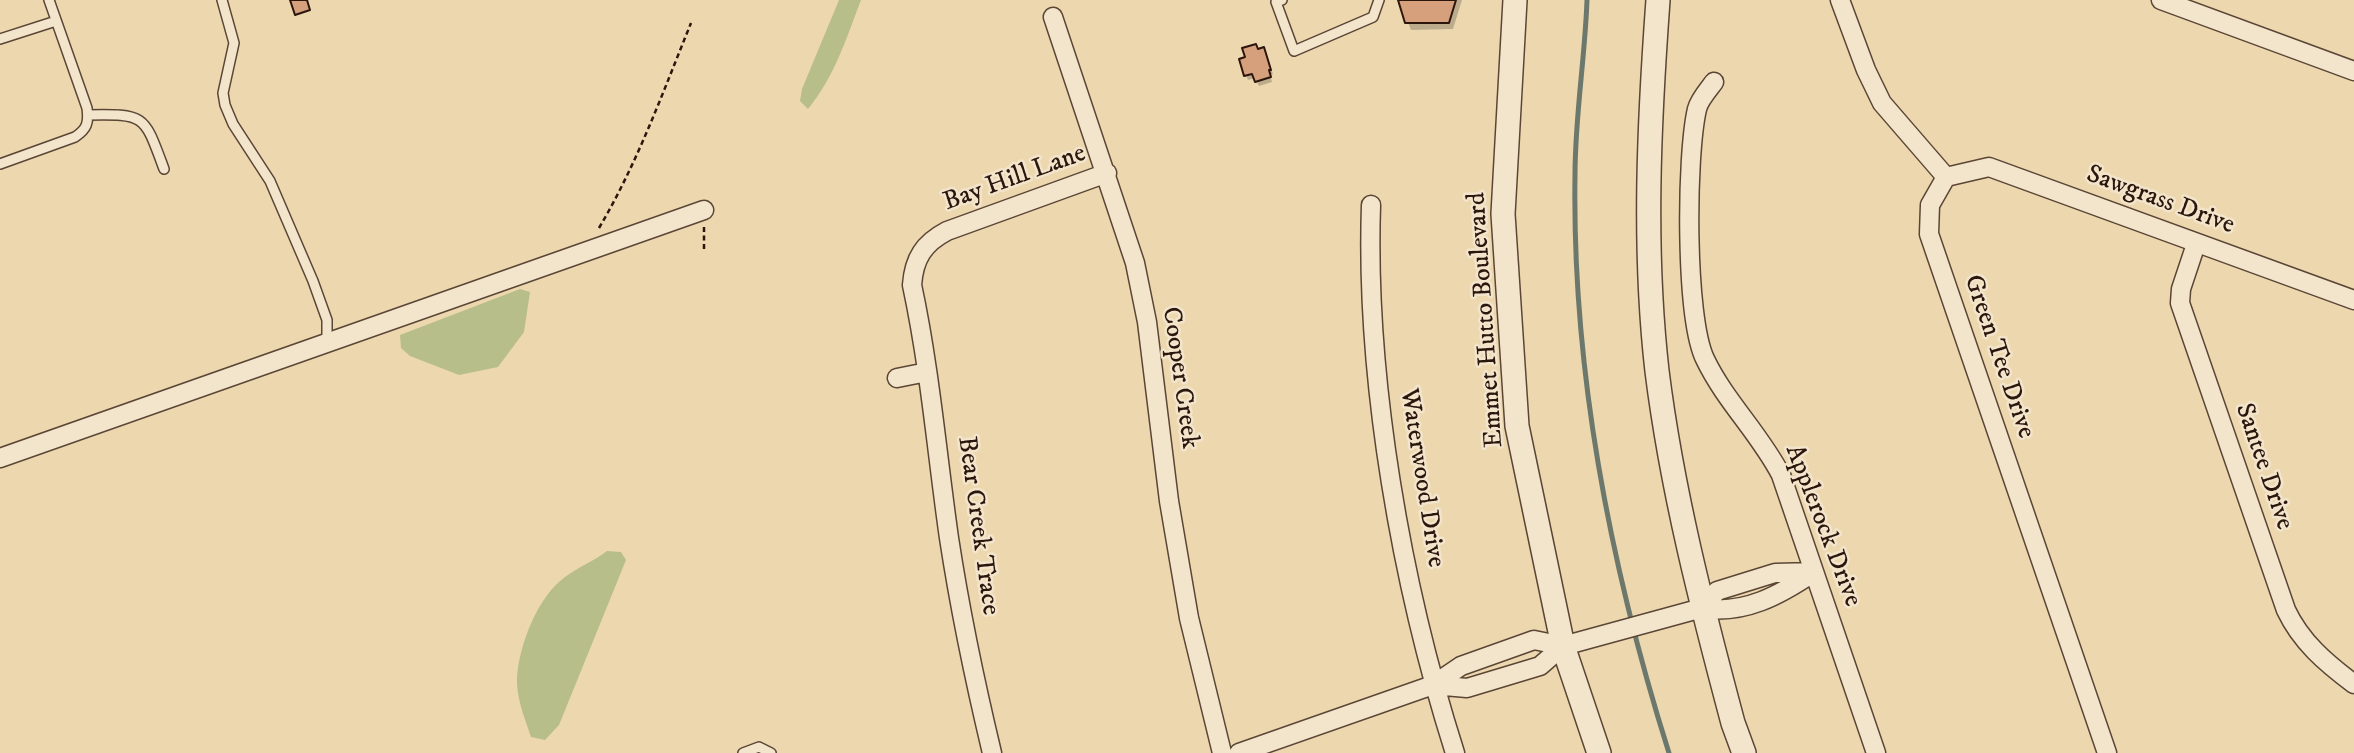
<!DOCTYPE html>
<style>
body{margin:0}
canvas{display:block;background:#ecd7af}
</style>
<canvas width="2354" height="753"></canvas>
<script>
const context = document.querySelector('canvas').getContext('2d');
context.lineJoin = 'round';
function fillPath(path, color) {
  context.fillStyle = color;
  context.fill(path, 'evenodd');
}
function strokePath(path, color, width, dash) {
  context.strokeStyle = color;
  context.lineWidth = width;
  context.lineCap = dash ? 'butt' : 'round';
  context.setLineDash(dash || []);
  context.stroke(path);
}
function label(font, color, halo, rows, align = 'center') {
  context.font = font + ' "IM FELL DW Pica",serif';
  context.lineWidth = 5;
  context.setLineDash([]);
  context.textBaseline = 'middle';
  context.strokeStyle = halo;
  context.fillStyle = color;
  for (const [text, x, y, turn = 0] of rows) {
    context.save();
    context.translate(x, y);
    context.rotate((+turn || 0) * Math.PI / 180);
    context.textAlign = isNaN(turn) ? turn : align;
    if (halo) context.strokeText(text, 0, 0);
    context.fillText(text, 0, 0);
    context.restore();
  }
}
const green = new Path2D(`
 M839 0H861C846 39 835 76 808 109L800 101 802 89Z
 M520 289 530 292 524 332 498 367 459 375 410 356 401 348 400 335Z
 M607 551 621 552 626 560 559 725 545 740 531 737C525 719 516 697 517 678 519 645 538 596 565 577 578 567 594 561 607 551Z`);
const shadow = new Path2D(`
 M1399 0H1462L1453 29 1411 30Z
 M1259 51 1266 54 1273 74 1270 75 1272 82 1259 86 1255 78 1248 80 1246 75Z`);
const stream = new Path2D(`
 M1587 0C1585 58 1575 116 1575 175 1572 371 1610 566 1669 753`);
const building = new Path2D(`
 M290 0H307L310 10 295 15Z
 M1398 0H1456L1449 23H1405Z
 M1256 44 1258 49 1264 47 1271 70H1269L1271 77 1255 82 1252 74 1244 76 1239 59 1245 57 1242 48Z`);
const path = new Path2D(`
 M599 228C637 164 663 92 691 23
 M704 249V227`);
const service = new Path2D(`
 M222 0 234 43 223 93 225 105 233 124 270 181 313 281 327 320V343
 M1282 0 1276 2 1294 51 1373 17 1379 0
 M0 39 56 21
 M88 115C146 114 144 115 164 169
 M0 164 75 137C87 129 89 123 87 108L49 0
 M743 753 759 747 771 753`);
const minor = new Path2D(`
 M1840 0 1866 70 1882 103 1946 177
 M2161 0 2354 71
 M1053 17 1135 263 1147 322 1169 501 1189 618 1222 753
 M1714 82C1708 90 1699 100 1697 109 1686 157 1685 317 1705 359 1725 401 1760 434 1781 475L1876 753
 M1946 177 1930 205 1929 234 2107 753
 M1946 177 1989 167 2354 300
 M1371 205C1365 380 1402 587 1455 753
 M2196 244 2181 289 2180 303 2286 610C2301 642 2326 663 2354 684
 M897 378 927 372
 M0 458 704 210
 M1702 608 1717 591 1775 573 1814 572
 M1433 685 1467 688 1540 666 1563 646 1702 608C1744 615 1780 595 1814 572
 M992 753C975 682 960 610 949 538 937 454 930 369 912 285 914 258 924 243 947 231L1107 173
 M1239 753 1433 685 1461 666 1534 640 1563 646`);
const tertiary = new Path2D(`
 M1515 0 1503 214 1517 426 1563 646 1599 753
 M1658 0C1649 123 1643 248 1657 371 1672 491 1702 607 1733 723L1744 753`);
const streetNames = [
 ["Bay Hill Lane",1015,179,-20],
 ["Sawgrass Drive",2160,201,20],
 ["Emmet Hutto Boulevard",1487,320,-94],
 ["Green Tee Drive",1998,357,71],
 ["Cooper Creek",1179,378,82],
 ["Santee Drive",2263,467,71],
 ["Waterwood Drive",1421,478,81],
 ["Bear Creek Trace",977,526,82],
 ["Applerock Drive",1822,526,69]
];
fillPath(green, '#b8be8a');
fillPath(shadow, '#0003');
strokePath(stream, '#6d786c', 5);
fillPath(building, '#d7a07c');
strokePath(building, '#2b160d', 2);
strokePath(service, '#5b4636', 12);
strokePath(minor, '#5b4636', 21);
strokePath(tertiary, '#5b4636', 26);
strokePath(path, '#2b160d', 2.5, [5, 3.5]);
strokePath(service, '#f3e5cb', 9);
strokePath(minor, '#f3e5cb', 18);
strokePath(tertiary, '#f3e5cb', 23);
label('26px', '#2b160d', '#f3e5cb', streetNames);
</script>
